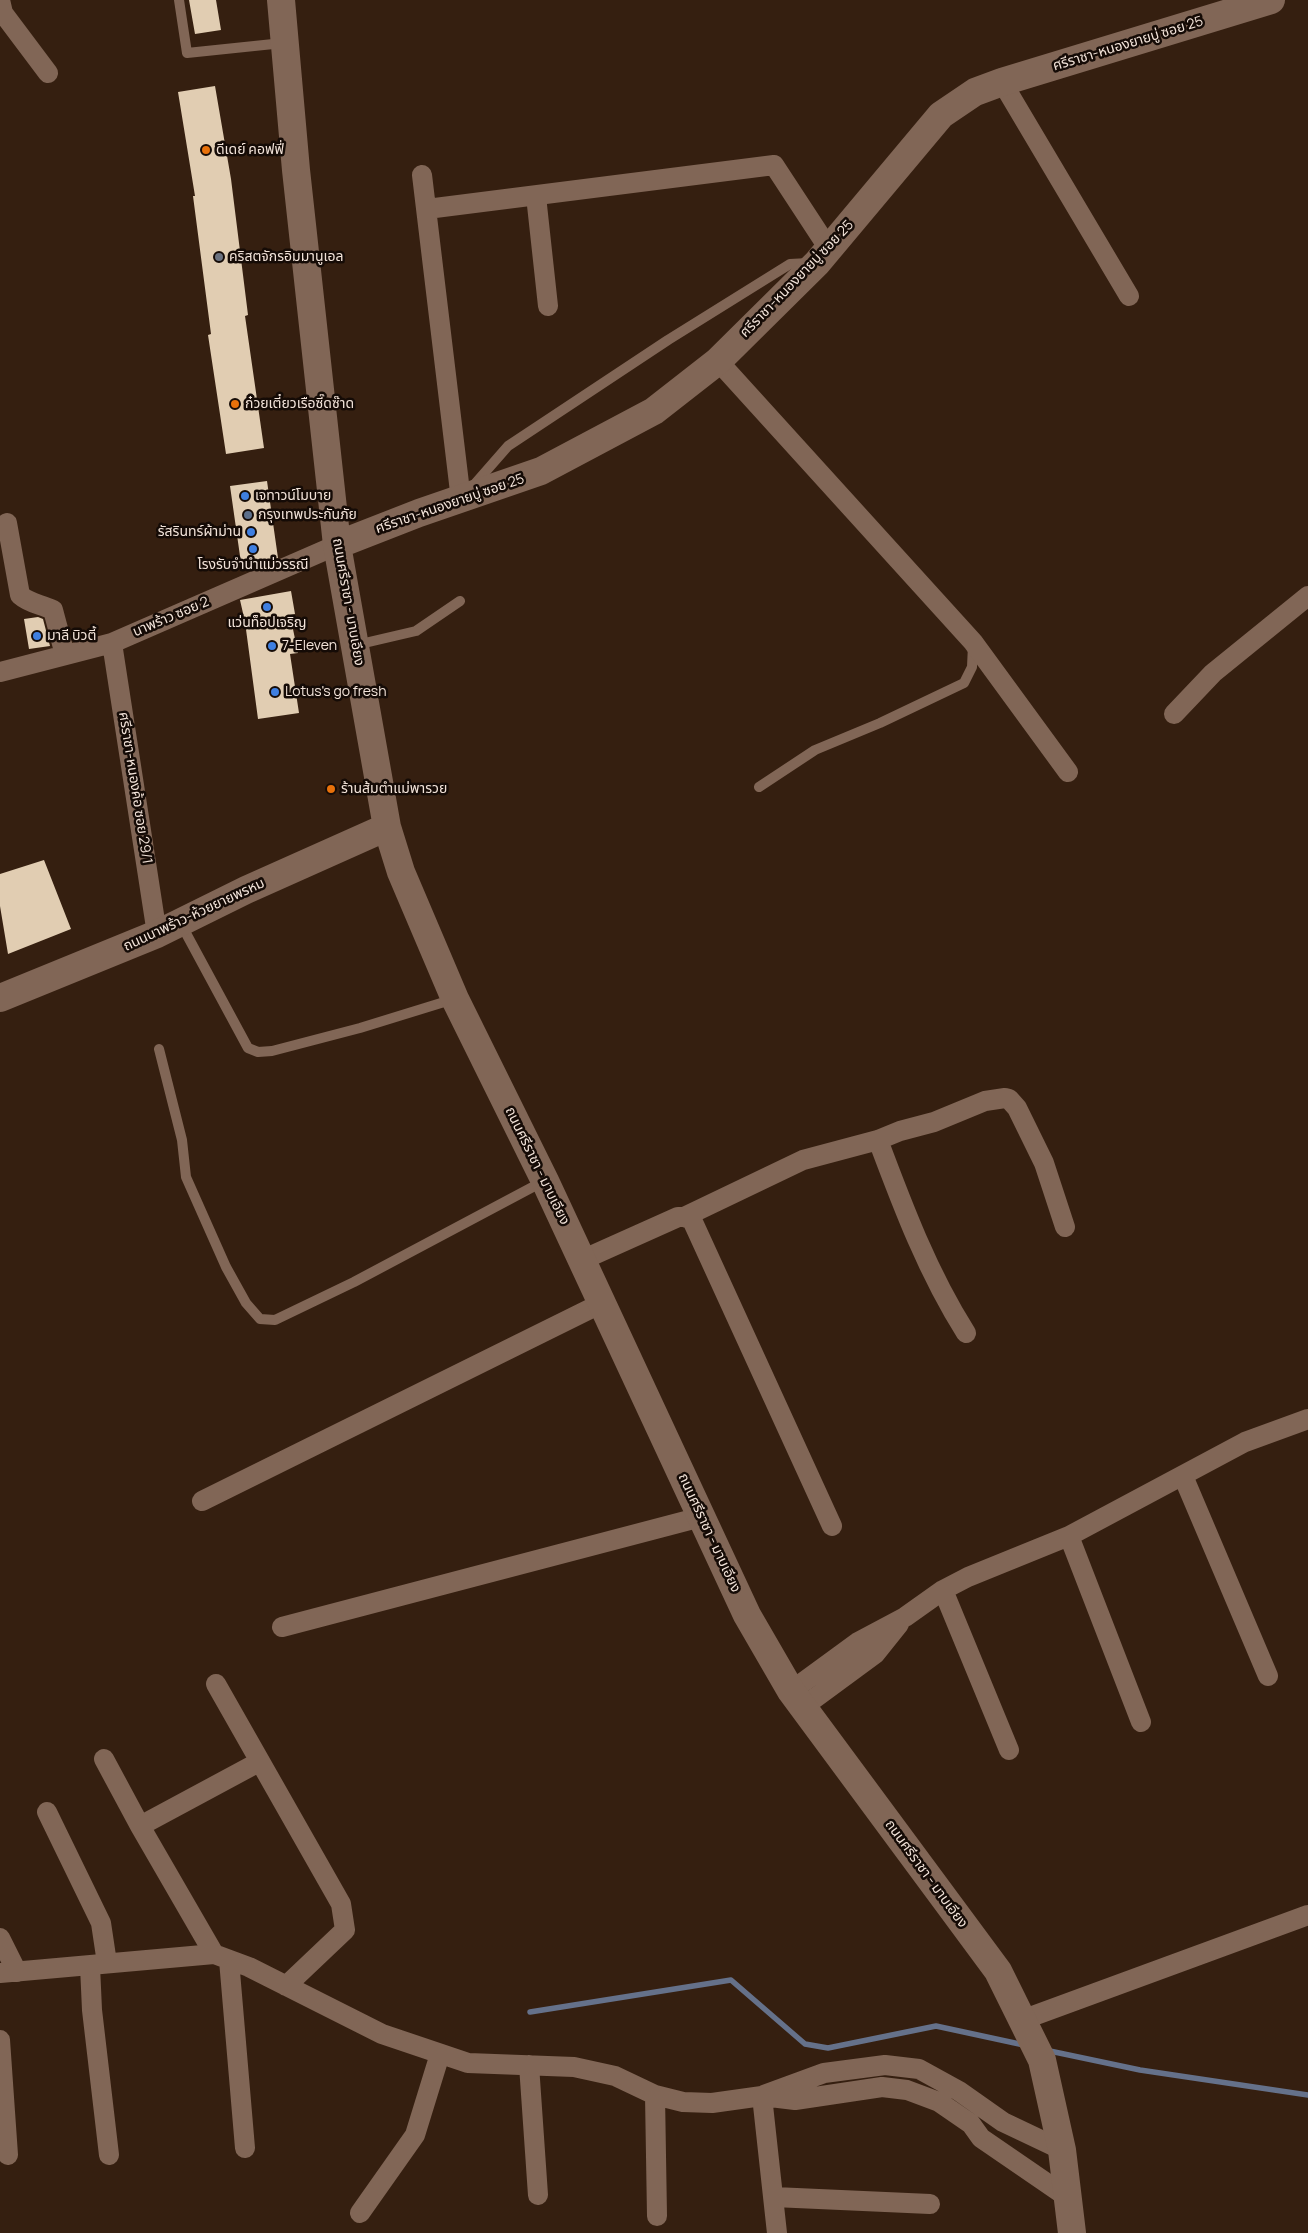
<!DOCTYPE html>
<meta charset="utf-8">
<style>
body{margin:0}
canvas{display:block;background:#351f10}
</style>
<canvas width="1308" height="2233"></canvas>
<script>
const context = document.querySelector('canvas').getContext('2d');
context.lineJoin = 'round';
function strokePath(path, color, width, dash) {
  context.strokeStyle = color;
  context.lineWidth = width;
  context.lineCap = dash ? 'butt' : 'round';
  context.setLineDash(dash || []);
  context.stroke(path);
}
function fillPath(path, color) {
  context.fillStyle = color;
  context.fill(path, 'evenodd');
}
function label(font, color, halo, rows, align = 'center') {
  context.font = font + ' Manrope,"Noto Sans Thai",sans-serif';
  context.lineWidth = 5;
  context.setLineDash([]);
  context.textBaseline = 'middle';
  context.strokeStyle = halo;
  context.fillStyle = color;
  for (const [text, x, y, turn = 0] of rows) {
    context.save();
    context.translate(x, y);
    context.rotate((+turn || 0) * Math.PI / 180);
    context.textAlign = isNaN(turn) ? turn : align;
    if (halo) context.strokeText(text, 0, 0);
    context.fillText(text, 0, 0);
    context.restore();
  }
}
const stream = new Path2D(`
 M530 2012 731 1980 805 2044 828 2048 936 2026 1024 2045
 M1045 2050 1140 2070 1308 2095`);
const building = new Path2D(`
 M189 0H216L221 30 195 34Z
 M215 86 231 179 248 315 245 316 264 448 226 454 208 335 211 334 193 196H195L178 92Z
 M267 481 278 558 241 563 230 486Z
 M291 591 295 614 290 615 298 653 290 654 299 713 258 719 245 622 240 600Z
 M38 617 43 619 50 646 29 649 24 619Z
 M44 860 71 929 8 954 0 906V874Z`);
const lane = new Path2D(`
 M179 0 187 53 283 43
 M473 486 508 446 668 340 790 264 809 263
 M356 645 416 631 460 601
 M759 787 815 750 880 723 964 683 972 667 973 645
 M181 924 248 1048 258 1052 272 1051 360 1028 454 999
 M159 1049 182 1140 186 1177 226 1267 246 1303 260 1319 275 1320 354 1282 544 1181`);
const street = new Path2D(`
 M0 0 3 13 48 73
 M1002 82 1129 296
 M422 175 461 500
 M536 196 548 306
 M427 209 774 165 829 249
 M718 361 973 642 1068 772
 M7 523 20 595C30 604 41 604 53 610L65 655
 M112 643 157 934
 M0 672 112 643 337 545
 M1174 714 1213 673 1308 596
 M878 1140C903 1207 928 1273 966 1333
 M684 1217 803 1160 878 1140 900 1131 934 1122 985 1101 1005 1098 1009 1099 1017 1108 1044 1163 1065 1227
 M582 1260 678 1217H684L692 1220 832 1526
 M1183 1476 1268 1676
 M202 1501 602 1303
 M1069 1536 1141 1722
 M943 1590 1009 1750
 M282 1627 701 1517
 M216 1684 341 1904 345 1930 286 1986
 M791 1691 858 1642 905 1617 943 1590 968 1577 1069 1536 1245 1442 1308 1419
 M803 1707 875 1654 899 1624
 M104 1759 140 1826 214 1954
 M47 1812 101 1923 107 1963
 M140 1826 259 1762
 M0 1938 17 1972
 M229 1960 245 2148
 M90 1966 92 2010 109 2155
 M0 1973 214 1954 249 1967 382 2034 468 2063 574 2067 615 2076 655 2095 683 2102 712 2103 762 2096 795 2100 882 2087 907 2090 939 2102 971 2124 981 2138 1067 2197
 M1022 2020 1308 1915
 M0 2040 8 2155
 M529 2065 538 2195
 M655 2095 657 2216
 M764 2095 824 2073 885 2065 919 2069 959 2091 1003 2122 1062 2150
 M762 2096 777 2233
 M774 2197 930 2204
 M360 2213 415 2135 440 2054`);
const secondary = new Path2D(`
 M281 0 296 170 337 545 387 827 401 872 455 999 545 1181 747 1615 791 1691 998 1971 1042 2060 1062 2150 1072 2233
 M337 545 419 513 541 471 654 411 718 361 817 263 941 115 975 92 1002 82 1271 0
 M0 998 157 934 246 890 387 827`);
const markers = [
 [206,150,5,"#e8710a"],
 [219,257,5,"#6b7280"],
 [235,404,5,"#e8710a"],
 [245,496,5,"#3f7fe0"],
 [248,515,5,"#5c6f8a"],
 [251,532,5,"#3f7fe0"],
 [253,549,5,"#3f7fe0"],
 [267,607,5,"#3f7fe0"],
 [37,636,5,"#3f7fe0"],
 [272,646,5,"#3f7fe0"],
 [275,692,5,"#3f7fe0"],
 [331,789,5,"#e8710a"]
];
const streetNames = [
 ["ศรีราชา-หนองยายบู่ ซอย 25",1128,44,-17],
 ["ศรีราชา-หนองยายบู่ ซอย 25",797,279,-46],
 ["ศรีราชา-หนองยายบู่ ซอย 25",450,504,-19],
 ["ถนนศรีราชา - มาบเอียง",348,602,80],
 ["นาพร้าว ซอย 2",171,617,-23],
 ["ศรีราชา-หนองค้อ ซอย 29/1",135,788,81],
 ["ถนนนาพร้าว-ห้วยยายพรหม",194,915,-25],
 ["ถนนศรีราชา - มาบเอียง",537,1166,64],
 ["ถนนศรีราชา - มาบเอียง",709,1533,65],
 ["ถนนศรีราชา - มาบเอียง",926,1874,54]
];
const poiNames = [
 ["ดีเดย์ คอฟฟี่",216,150],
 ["คริสตจักรอิมมานูเอล",229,257],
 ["ก๋วยเตี๋ยวเรือซี๊ดซ๊าด",245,404],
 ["เจทาวน์โมบาย",255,496],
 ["กรุงเทพประกันภัย",258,515],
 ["รัสรินทร์ผ้าม่าน",241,532,"right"],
 ["โรงรับจำนำแม่วรรณี",253,565,"center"],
 ["แว่นท็อปเจริญ",267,623,"center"],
 ["มาลี บิวตี้",47,636],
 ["7-Eleven",282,646],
 ["Lotus's go fresh",285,692],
 ["ร้านส้มตำแม่พารวย",341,789]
];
strokePath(stream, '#65718a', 5.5);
fillPath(building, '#e1cdb2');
strokePath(lane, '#816656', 10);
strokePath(street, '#816656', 20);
strokePath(secondary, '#816656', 28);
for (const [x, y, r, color] of markers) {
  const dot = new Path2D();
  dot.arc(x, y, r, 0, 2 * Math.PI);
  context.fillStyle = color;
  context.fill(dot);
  strokePath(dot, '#150b06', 2);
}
label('14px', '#f2e3d9', '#150b06', streetNames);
label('14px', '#f2e3d9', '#150b06', poiNames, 'left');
</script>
